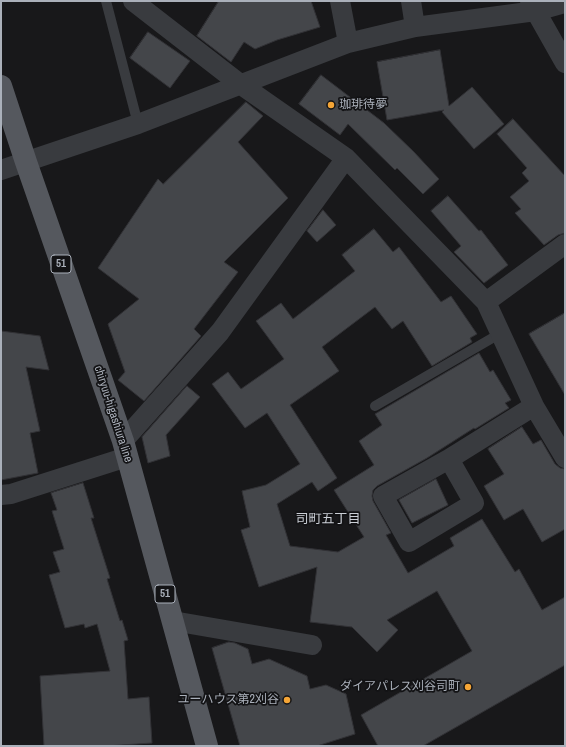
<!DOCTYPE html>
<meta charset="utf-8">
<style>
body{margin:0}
#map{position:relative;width:566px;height:747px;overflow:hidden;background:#18181a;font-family:"Archivo Narrow",sans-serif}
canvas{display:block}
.frame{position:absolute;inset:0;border:2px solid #aab0ba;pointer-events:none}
</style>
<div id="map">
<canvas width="566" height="747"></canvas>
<div class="frame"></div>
</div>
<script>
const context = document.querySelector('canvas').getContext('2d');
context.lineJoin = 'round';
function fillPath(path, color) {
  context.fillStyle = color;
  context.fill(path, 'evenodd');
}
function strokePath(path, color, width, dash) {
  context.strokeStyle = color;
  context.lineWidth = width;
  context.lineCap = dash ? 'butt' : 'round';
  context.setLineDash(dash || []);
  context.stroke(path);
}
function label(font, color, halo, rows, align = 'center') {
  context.font = font + ' "Archivo Narrow","Noto Sans JP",sans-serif';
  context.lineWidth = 3.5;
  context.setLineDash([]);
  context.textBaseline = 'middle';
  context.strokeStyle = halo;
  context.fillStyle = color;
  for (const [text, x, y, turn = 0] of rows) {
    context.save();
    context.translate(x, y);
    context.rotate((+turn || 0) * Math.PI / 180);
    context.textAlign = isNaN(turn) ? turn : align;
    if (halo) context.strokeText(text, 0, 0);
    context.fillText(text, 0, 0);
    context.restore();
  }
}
const building = new Path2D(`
 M219 1H311L320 27 277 40 255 49 244 42 231 62 197 36Z
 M148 32 190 61 170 88 130 58Z
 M440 50 449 106 472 87 504 124 474 149 442 112 444 110 387 120 377 62Z
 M321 75 384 123 414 152 439 179 423 194 397 168 395 170 348 124 340 135 299 104Z
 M246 102 263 116 238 142 288 198 224 262 238 272 194 329 201 336 144 401 118 380 125 372 108 324 139 299 98 268 158 179 163 184Z
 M513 119 565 176V233L558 235 544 245 515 213 521 209 510 197 529 181 522 173 527 168 497 134Z
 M448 196 479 231 481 230 508 265 484 283 454 252 461 246 431 211Z
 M323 210 336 225 317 242 307 231Z
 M374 229 393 252 399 247 441 302 451 296 477 334 470 338 472 342 432 366 403 321 392 329 375 307 322 347 339 371 290 405 337 478 318 491 312 482 277 504 290 546 338 552 364 537 334 490 374 465 359 441 382 425 375 414 479 353 490 372 493 370 511 400 505 403 509 408 475 429 474 428 427 458 377 486 373 490 372 496 373 501 391 533 386 535 408 573 454 546 450 538 482 519 515 572 519 569 542 610 565 597V665L423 746H378L361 715 472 651 437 591 387 620 398 630 377 652 352 627 310 622 317 567 259 587 241 530 250 527 242 491 266 485 300 464 267 413 245 428 212 384 228 372 241 389 284 359 256 321 281 303 293 319 355 271 342 255Z
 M565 313V395L529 334Z
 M1 331 40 336 49 370 26 367 40 431 30 433 38 473 1 480Z
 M187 386 200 397 166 435 170 456 148 463 142 437Z
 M522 427 533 444 541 440 555 464 560 468 565 469V529L542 542 523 509 504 520 484 486 504 474 488 449Z
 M436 479 448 505 412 523 399 500Z
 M83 483 94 518H91L110 578 107 579 120 621 122 620 128 640 124 641 128 699 149 697 152 743 106 746H44L40 676 110 671 97 624 85 628 84 624 65 628 49 575 60 572 53 552 64 549 52 511 57 510 51 493Z
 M229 642 235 643 248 649 252 664 269 659 307 676 310 689 326 685 346 694 355 734 317 746H240L212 648Z`);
const service = new Path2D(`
 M106 1 138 124
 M375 406 501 333`);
const minor = new Path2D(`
 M133 1 240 84 346 158 486 302 534 406 565 458
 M340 1 348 43
 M411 1 415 27
 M530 1 565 63
 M1 170 138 124 348 43 415 27 536 11 565 3
 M486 302 565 244
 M123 441 220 332 346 158
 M449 459 474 503 409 542 383 496 449 459 534 406
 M1 495 11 494 127 457
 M173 621 312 645`);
const primary = new Path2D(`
 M1 86 26 162 123 441 207 746`);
const markers = [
 [331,105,4,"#f5a536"],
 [468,687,4,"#f5a536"],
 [287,700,4,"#f5a536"]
];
const shields = [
 [61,264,20],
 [165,594,20]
];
const shieldNames = [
 ["51",61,264],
 ["51",165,594]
];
const poiNames = [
 ["珈琲待夢",339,105,"left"],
 ["ダイアパレス刈谷司町",460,687],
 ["ユーハウス第2刈谷",279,700]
];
const streetNames = [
 ["chiryuu-higashiura line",113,414,72]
];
const neighbourhoodNames = [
 ["司町五丁目",328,520]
];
fillPath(building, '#44464a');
strokePath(building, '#323236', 1);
strokePath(service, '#393b3f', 10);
strokePath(minor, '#393b3f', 20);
strokePath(primary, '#55585e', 22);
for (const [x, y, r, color] of markers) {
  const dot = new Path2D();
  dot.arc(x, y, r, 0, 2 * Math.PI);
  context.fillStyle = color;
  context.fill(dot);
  strokePath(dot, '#131315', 1.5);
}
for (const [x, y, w] of shields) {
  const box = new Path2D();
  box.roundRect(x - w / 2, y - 9, w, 18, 3);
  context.fillStyle = '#131315';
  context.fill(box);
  strokePath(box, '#aab0ba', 1);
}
label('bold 11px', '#aab0ba', null, shieldNames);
label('12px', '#aab0ba', '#131315', poiNames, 'right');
label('12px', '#aab0ba', '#131315', streetNames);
label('13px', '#cbcfd6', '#131315', neighbourhoodNames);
</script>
